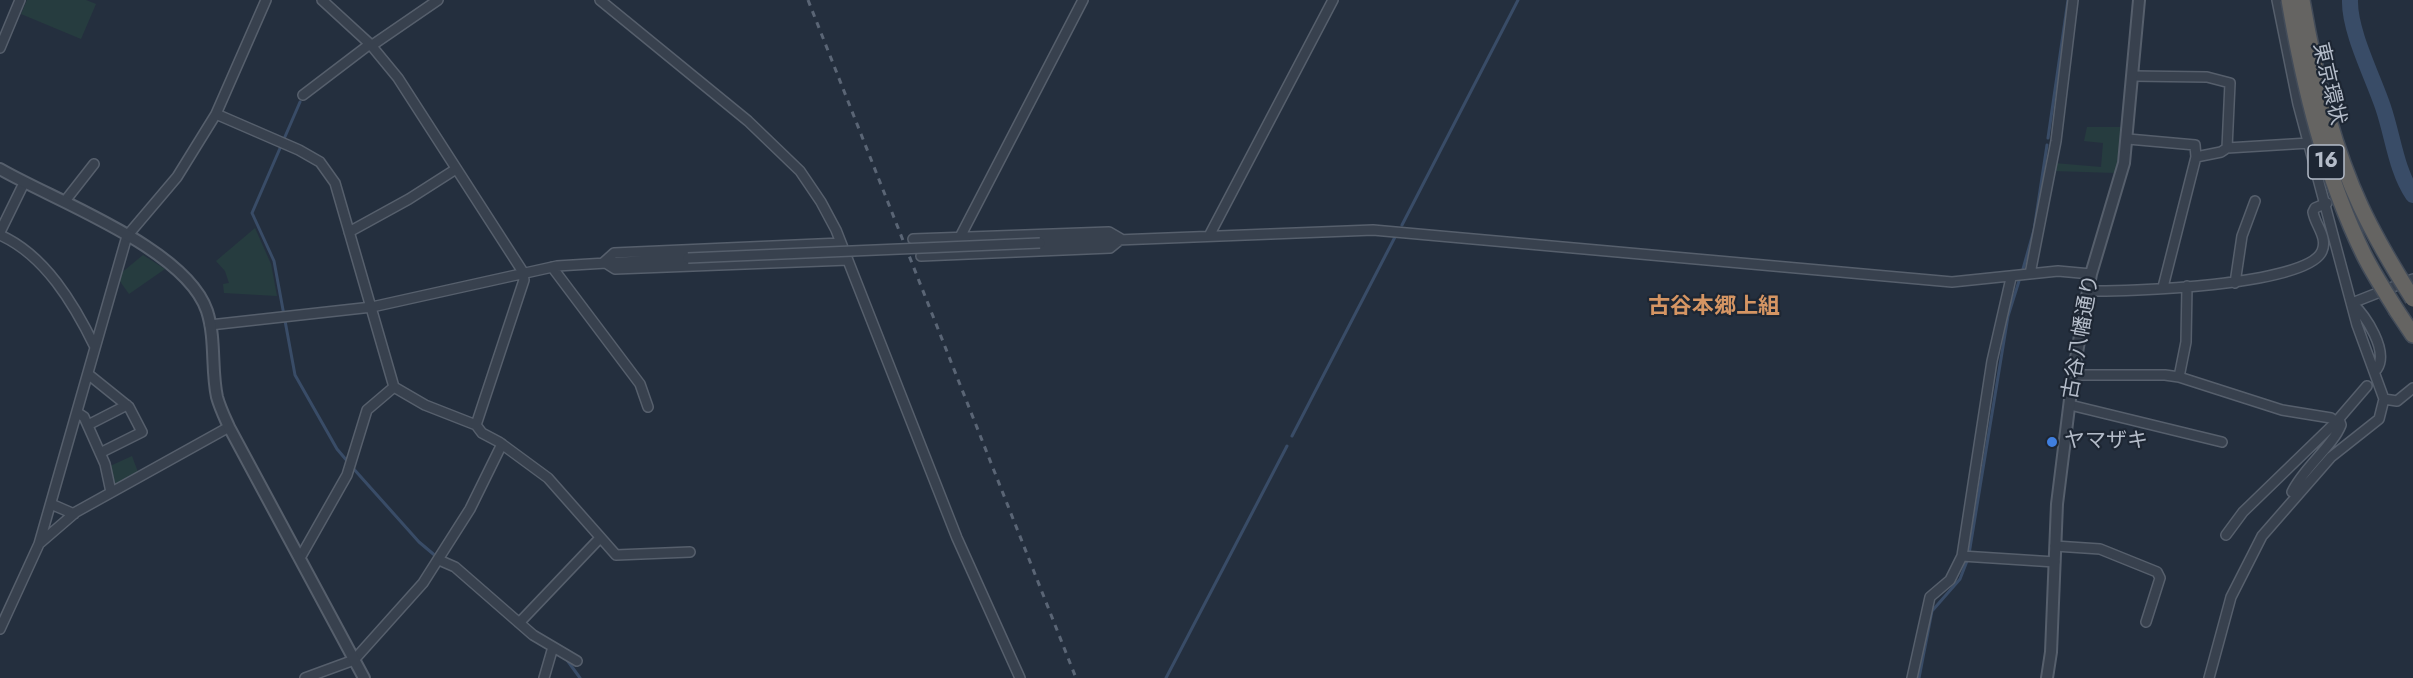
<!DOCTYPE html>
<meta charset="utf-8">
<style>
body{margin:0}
canvas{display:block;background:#242f3e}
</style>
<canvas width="2413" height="678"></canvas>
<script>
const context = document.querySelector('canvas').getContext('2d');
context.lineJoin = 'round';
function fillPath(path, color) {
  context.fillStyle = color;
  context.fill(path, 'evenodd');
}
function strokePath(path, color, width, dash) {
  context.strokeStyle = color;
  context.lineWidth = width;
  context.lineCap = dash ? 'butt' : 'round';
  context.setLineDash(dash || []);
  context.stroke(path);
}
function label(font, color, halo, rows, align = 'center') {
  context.font = font + ' Jost,"Noto Sans JP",sans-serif';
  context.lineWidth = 4.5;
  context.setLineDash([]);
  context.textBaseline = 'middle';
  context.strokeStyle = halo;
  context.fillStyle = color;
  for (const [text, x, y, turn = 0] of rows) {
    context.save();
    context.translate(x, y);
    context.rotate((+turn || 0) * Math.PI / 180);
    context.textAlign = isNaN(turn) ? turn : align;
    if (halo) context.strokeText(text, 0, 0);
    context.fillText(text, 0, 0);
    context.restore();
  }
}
const green = new Path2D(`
 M27 0H86L96 4 81 39 21 14Z
 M2087 127H2122L2116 173 2053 171 2054 163 2101 167 2103 143 2084 141Z
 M255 228 271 264 277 296 224 293 223 284 229 283 225 271 216 261Z
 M143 255 165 269 129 294 119 280 120 274Z
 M132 456 139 475 113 488 108 467Z`);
const stream = new Path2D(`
 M300 102 252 213 274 261 295 375 337 449 348 462
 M2048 138 2068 0
 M1402 225 1518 0
 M2023 269 2034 230 2047 145
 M1292 436 1395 237
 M352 467 419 542 438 558
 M1969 554 2008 316 2019 281
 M567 660 580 678
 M1166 678 1287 446
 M1919 678 1932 611 1960 579 1967 561`);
const river = new Path2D(`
 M2350 0C2349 31 2373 77 2383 107 2393 136 2396 170 2413 195`);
const minor = new Path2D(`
 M322 0 370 44 398 78 523 272 524 280 476 425 482 433 499 442 548 478 616 555 690 552
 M600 0 748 121 800 171 821 202 836 230 957 538 1020 678
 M371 46 438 0
 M0 48 20 0
 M2133 76 2207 77 2230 83 2227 148
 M303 95 370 44
 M216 114 299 150 320 162 335 183 394 387 425 405 476 425
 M2128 139 2195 145 2196 157 2163 287
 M2196 157 2221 152 2227 148 2309 143
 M65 201 94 164
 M0 232 24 183
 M349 232 409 199 456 169
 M0 235C45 255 74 304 95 347
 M1209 236 1333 0
 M960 237 1083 0
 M913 239 1109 232 1121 239 1110 248 921 256
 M1040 243 1373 230 1952 282 2058 271 2091 274
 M604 262 615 269 848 260
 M604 262 614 253 841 243
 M552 267 640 384 648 407
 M2030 274 2056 141 2073 0
 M2235 283 2242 236 2255 201
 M2087 291C2124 292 2308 286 2322 251 2328 237 2315 225 2313 212L2315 208 2327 203
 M2352 303C2366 316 2389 351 2377 369
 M2352 303 2413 279
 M210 325 372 307 557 266 688 258
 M88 374 129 407 142 432 100 453
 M2073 375H2165L2179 377 2282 410 2331 418 2336 422 2367 386
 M2179 377 2186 342 2187 286
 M2384 399 2397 401 2413 388
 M2070 405 2222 442
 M78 413 84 417 105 464 111 492
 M88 425 127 405
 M2292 492C2303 468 2333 446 2341 425L2339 419
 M51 504 74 514
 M2226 535 2243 512 2336 422
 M40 543 76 512 229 427
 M2055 546 2100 549 2157 572 2160 578 2146 622
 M1962 556 2055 562
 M300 558 347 475 367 410 394 387
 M439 560 455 567 533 635 577 661
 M519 623 600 538
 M0 629 39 544 127 236 177 177 216 114 266 0
 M305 678 354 660 423 583 470 509 502 444
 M544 678 553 647
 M1912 678 1930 597 1950 580 1962 556 1992 361 2011 278
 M2209 678 2231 597 2262 536 2331 457 2379 419 2384 399 2357 325 2298 104 2277 0`);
const tertiary = new Path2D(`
 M0 169C55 201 186 248 207 311 216 339 211 369 217 397 220 408 225 418 229 427L364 678
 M2047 678 2051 652 2057 504 2073 375 2091 274 2124 163 2139 0`);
const trunk = new Path2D(`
 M2397 311 2413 335`);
const rail = new Path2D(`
 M808 0 1076 678`);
const minorBridge = new Path2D(`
 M688 258 1040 243`);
const trunkBridge = new Path2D(`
 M2289 0C2304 88 2325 175 2364 255 2374 275 2386 293 2397 311
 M2302 0C2314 70 2331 143 2361 207 2376 239 2394 269 2413 299`);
const markers = [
 [2052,442,6,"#3f7fe0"]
];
const shields = [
 [2326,162,36]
];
const shieldNames = [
 ["16",2326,162]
];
const streetNames = [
 ["東京環状",2328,84,77],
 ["古谷八幡通り",2082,337,-80]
];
const poiNames = [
 ["ヤマザキ",2064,442]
];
const neighbourhoodNames = [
 ["古谷本郷上組",1714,308]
];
fillPath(green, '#263c3f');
strokePath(stream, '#394c67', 3);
strokePath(river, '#394c67', 16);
strokePath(minor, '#565f6c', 12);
strokePath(tertiary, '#565f6c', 14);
strokePath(trunk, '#434c59', 18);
strokePath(minor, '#38414e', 9);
strokePath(tertiary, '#38414e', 10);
strokePath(trunk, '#656462', 15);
strokePath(rail, '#5a6575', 3, [6, 6]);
strokePath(minorBridge, '#565f6c', 12, []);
strokePath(trunkBridge, '#434c59', 18, []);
strokePath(minorBridge, '#38414e', 9);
strokePath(trunkBridge, '#656462', 15);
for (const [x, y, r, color] of markers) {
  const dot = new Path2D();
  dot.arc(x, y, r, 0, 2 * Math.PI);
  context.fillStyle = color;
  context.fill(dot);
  strokePath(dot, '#1d2633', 2);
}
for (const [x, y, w] of shields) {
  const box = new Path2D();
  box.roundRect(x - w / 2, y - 17, w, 34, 4.5);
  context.fillStyle = '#1d2633';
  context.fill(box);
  strokePath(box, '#b4bcc9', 1.5);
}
label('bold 20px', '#b4bcc9', null, shieldNames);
label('21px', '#b4bcc9', '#1d2633', streetNames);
label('21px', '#b4bcc9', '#1d2633', poiNames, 'left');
label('bold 22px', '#d59563', '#1d2633', neighbourhoodNames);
</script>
